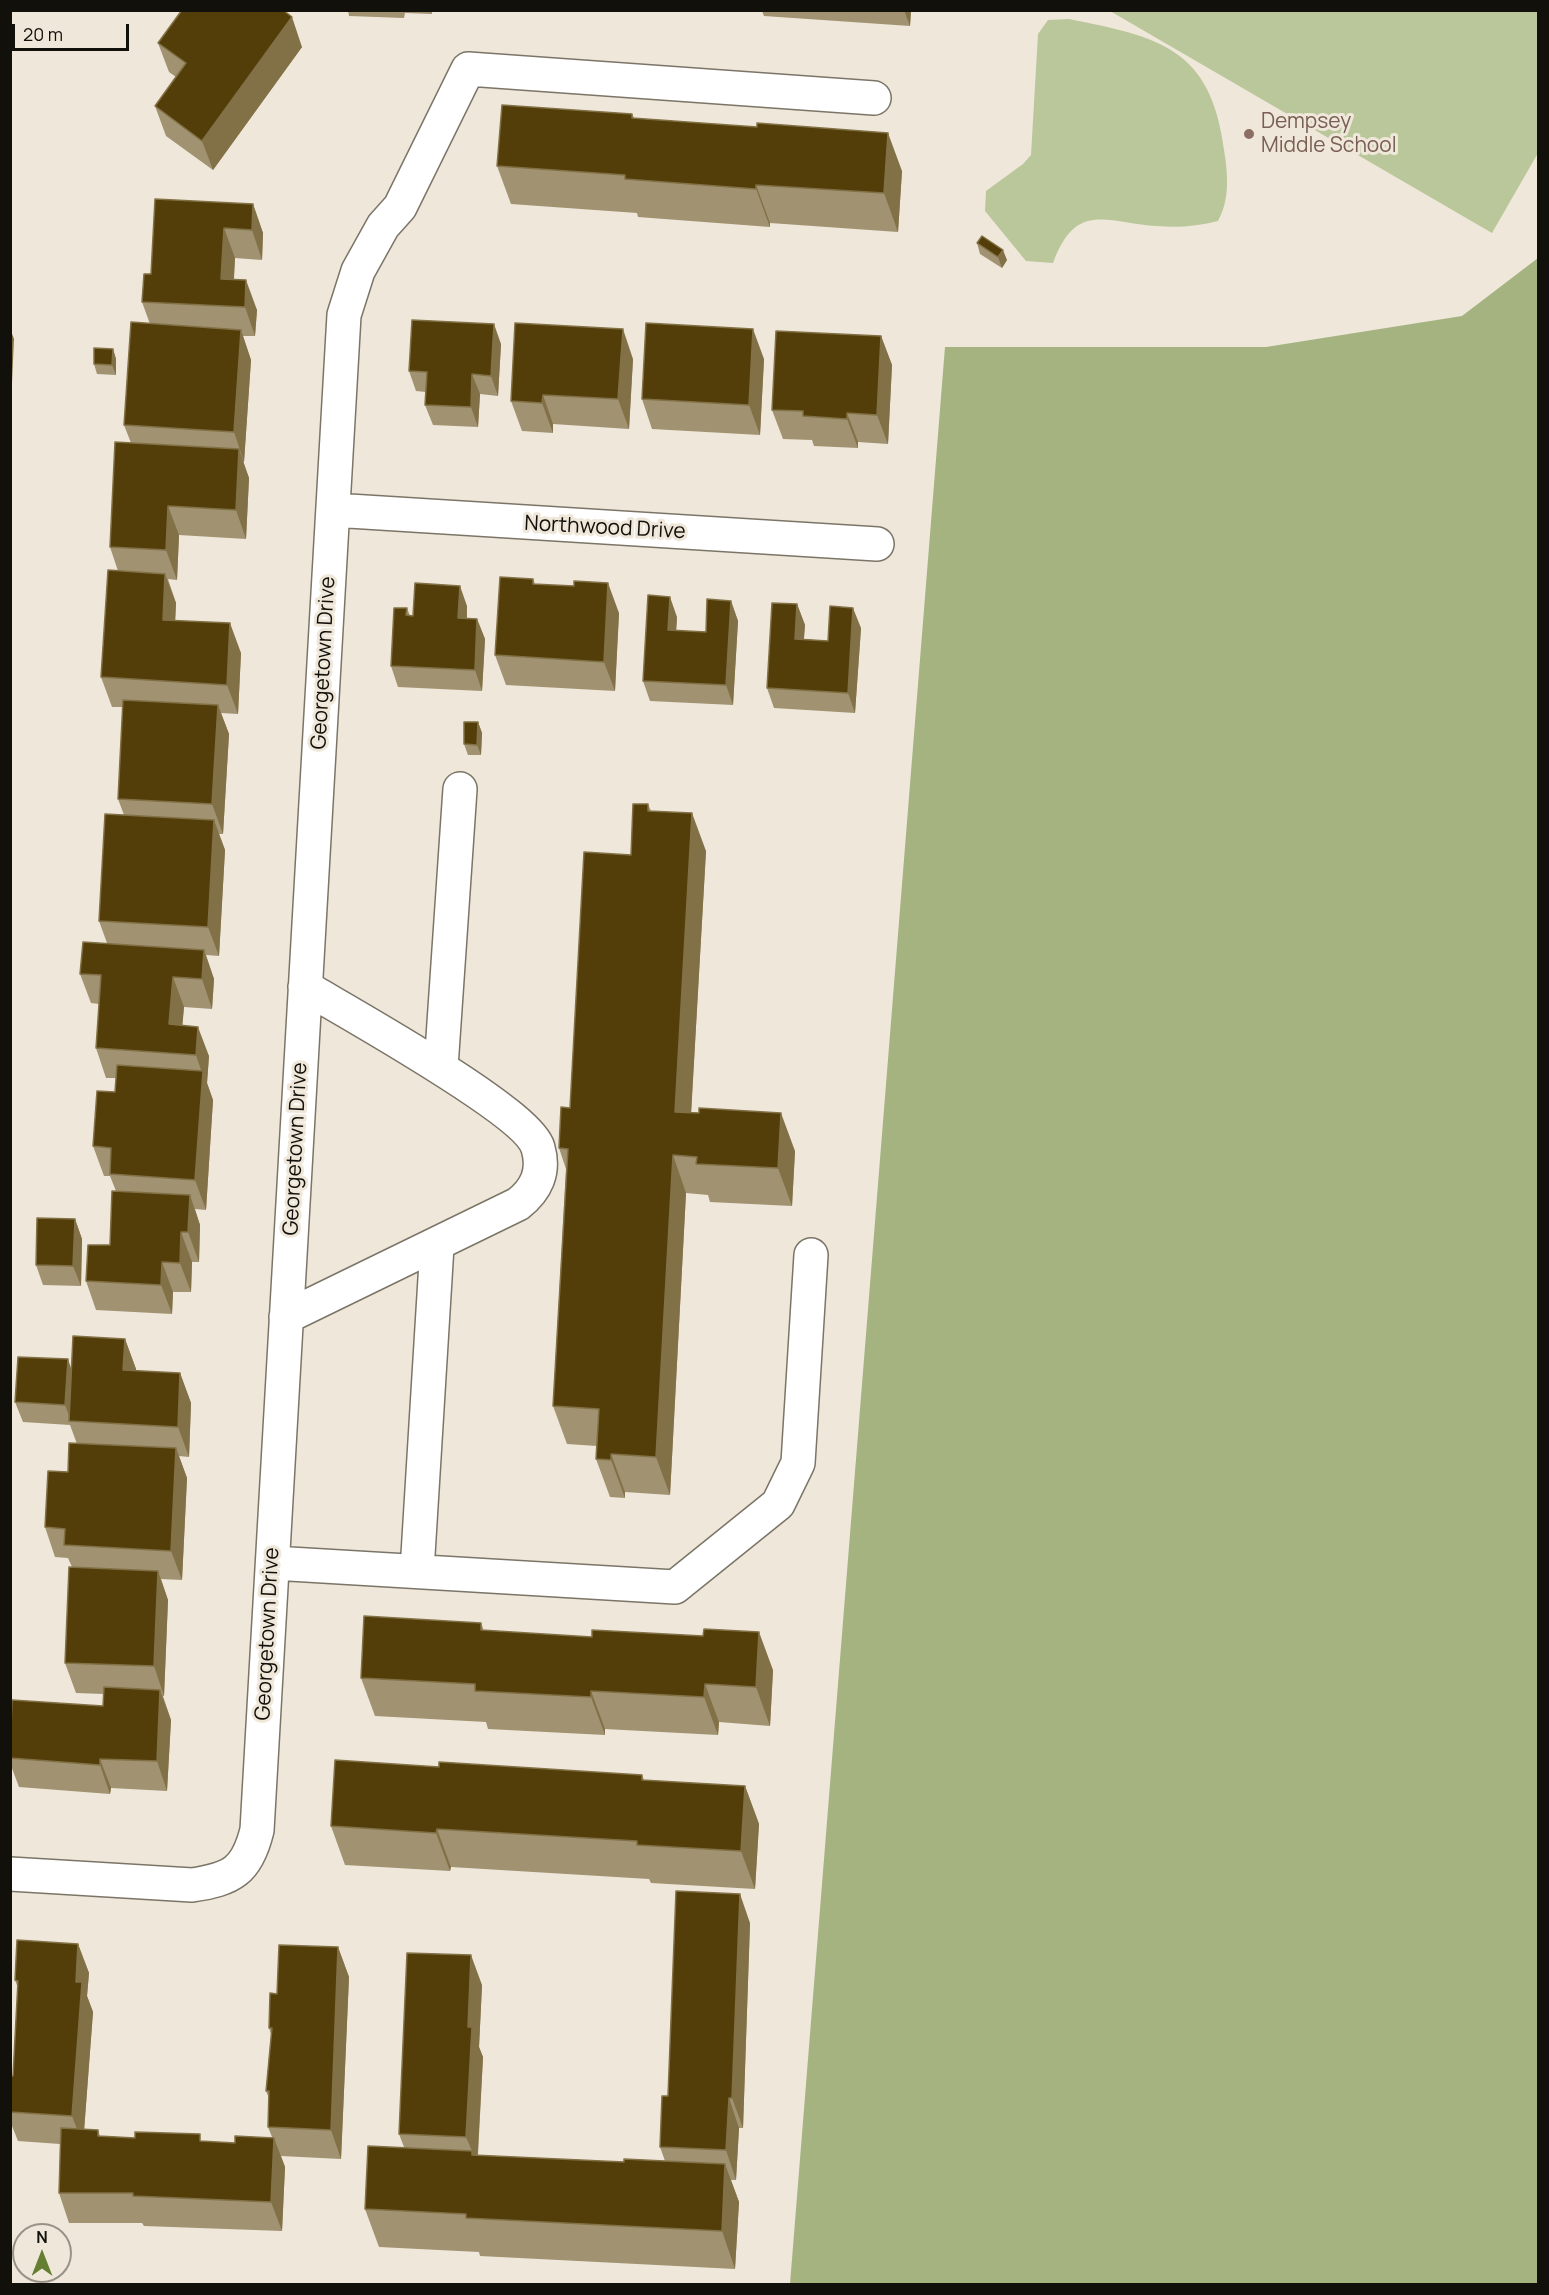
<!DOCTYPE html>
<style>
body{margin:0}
#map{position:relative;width:1549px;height:2295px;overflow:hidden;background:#efe7d9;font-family:Manrope,sans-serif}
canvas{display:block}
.frame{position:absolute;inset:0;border:12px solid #12100b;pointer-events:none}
.north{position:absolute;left:12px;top:2223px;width:60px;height:60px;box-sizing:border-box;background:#efe7d9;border:2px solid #979187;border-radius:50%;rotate:0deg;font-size:16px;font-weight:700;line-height:24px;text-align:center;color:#12100b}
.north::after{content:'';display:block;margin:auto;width:21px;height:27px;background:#657f32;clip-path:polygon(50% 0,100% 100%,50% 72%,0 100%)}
.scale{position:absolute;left:12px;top:24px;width:117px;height:27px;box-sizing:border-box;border:3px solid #12100b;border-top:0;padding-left:8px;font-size:18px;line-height:21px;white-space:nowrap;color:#12100b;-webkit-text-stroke:4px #efe7d9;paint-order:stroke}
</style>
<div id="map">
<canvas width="1549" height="2295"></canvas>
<div class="frame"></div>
<div class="north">N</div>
<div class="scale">20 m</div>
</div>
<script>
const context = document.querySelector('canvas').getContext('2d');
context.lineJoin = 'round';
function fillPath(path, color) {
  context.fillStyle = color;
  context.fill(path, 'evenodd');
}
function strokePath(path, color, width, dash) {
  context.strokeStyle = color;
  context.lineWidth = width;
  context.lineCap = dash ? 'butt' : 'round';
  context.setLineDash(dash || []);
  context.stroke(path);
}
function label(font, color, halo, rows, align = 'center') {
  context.font = font + ' Manrope,sans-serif';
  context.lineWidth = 6;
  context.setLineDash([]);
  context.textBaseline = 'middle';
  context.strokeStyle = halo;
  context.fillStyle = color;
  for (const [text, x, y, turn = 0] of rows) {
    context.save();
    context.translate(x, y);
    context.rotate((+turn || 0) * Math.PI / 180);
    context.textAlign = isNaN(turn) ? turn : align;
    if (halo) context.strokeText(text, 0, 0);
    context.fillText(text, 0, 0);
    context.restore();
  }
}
const green = new Path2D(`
 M1110 11H1538V153L1492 233Z
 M1069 19C1158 37 1211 47 1224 150 1228 175 1230 199 1218 221 1198 226 1178 228 1157 226 1107 223 1076 200 1053 263L1026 261 985 211 986 191 1023 164 1031 155 1038 34 1048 20Z`);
const forest = new Path2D(`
 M1538 258V2284H790L945 347H1266L1462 316Z`);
const minor = new Path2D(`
 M333 510 877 544
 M441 1067 460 789
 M286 1317 518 1204C536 1190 545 1172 538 1148 528 1112 345 1011 305 987
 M273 1563 675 1587 778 1504 798 1463 811 1255
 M417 1571 437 1246
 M10 1874 192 1885C232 1879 247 1871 257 1830L344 315 358 271 383 226 400 207 468 69 874 98`);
const wall = new Path2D(`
 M348 10H432V14L405 13 404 18 349 16Z
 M753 10H911L910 26 764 16 762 11Z
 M158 43 302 47 213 170 166 136 155 106 176 77 169 72Z
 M632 114 634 118 902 171 898 232 770 223V227L638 217 637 213 511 204 497 166Z
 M253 204 263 233 262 260 235 258 234 280 257 310 255 336H243L251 360 244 462H243L249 478 246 539 179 535 177 580 168 579 176 603 175 620 241 653 238 714 221 713 229 734 223 834H219L225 850 219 956 206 955 214 979 212 1009 184 1007 182 1025 209 1056 207 1083 213 1100 206 1210 195 1209 200 1225 199 1262H192L191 1292H173L172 1314 96 1310 86 1281 110 1245 116 1191 110 1176H104L93 1146 115 1092 116 1078H106L96 1048 99 1004 91 1003 80 974 107 943 99 921 124 815 118 799 123 707H112L101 677 118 571 110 547 131 443 124 425 150 324 142 302 151 274Z
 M977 243 1007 260 1002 268 980 254Z
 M881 336 892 365 888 444 858 442V448L814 446 812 440 783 439 772 410Z
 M501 344 498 396 480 394 478 427 433 425 425 405 426 392 416 391 409 371Z
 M113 349 116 359V375L97 374 94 364Z
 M633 359 629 429 553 424V433L522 431 511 401Z
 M764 359 760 435 652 429 642 399Z
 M533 579 535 584 619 613 615 691 506 685 495 655Z
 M731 601 738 621 733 705 650 701 643 681 677 617 676 631 706 632Z
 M797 604 805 625 804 639 828 641 861 628 855 713 774 708 767 688Z
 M467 606V618L477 619 485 639 482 691 398 687 391 666 407 608 410 616H413Z
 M478 722 482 733 481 755H468L464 744Z
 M648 804 651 811 706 851 691 1113 795 1151 792 1206 710 1202 708 1195 686 1193 670 1495 625 1492V1498L610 1497 596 1459 597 1446 567 1444 553 1406 566 1169 559 1148 570 1108 631 855Z
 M75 1219 82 1239 81 1286 43 1285 36 1265Z
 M125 1339 136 1369 135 1371 180 1373 191 1403 189 1457 179 1456 187 1478 182 1580 161 1579 168 1600 164 1696H163L171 1720 167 1791 111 1788 110 1794 19 1787 10 1763V1720L103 1706 104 1694 76 1693 65 1663 72 1567 68 1558 55 1557 45 1527 68 1472 77 1444 70 1425 23 1422 15 1402Z
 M481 1623 484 1631 773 1670 770 1726 719 1722 718 1735 605 1729V1735L488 1729 486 1722 375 1716 361 1678Z
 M439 1767 642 1775 644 1780 745 1786 759 1824 755 1889 651 1883 649 1879 451 1867 450 1871 345 1865 331 1826Z
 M750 1923 743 2128H739L736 2180H731L739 2202 735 2269 480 2256 479 2252 379 2247 365 2209 404 2147 399 2134 482 1985 479 2047 483 2057 478 2155 624 2162 665 2161 660 2147 668 2096Z
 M78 1944 89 1973 87 1996 93 2012 84 2130H98L100 2136 235 2143 272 2137 268 2127 269 2098 266 2091 271 2034 269 2028 277 1994 338 1947 349 1977 341 2159 281 2156 285 2167 282 2231 144 2226 142 2223H69L59 2193 60 2144 18 2141 10 2121V2076H13L18 1988 15 1980Z`);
const shadedWall = new Path2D(`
 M904 10H911L910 26Z
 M292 17 302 47 213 170 202 141Z
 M888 133 902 171 898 232 884 193Z
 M756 185 770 223V227L756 189Z
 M253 204 263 233 262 260 252 230Z
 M224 228 235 258 232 306 221 279Z
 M1003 250 1007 260 1002 268 998 257Z
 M246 280 257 310 255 336 245 307Z
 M494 324 501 344 498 396 491 376Z
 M10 328 14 339 12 383 10 379Z
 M623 329 633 359 629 429 618 399Z
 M753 329 764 359 760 435 749 405Z
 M241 330 251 360 244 462 234 432Z
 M881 336 892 365 888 444 877 415Z
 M113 349 116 359V375L112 365Z
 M472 374 480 394 478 427 471 407Z
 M543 395 553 424V433L542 403Z
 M847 413 858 442V448L847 419Z
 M239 449 249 478 246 539 236 510Z
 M168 506 179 535 177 580 166 550Z
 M165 574 176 603 174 649 163 620Z
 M608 583 619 613 615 691 604 662Z
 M460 586 467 606 466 638 458 618Z
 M670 597 677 617 675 650 668 630Z
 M731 601 738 621 733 705 726 685Z
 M797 604 805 625 802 659 795 639Z
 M853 608 861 628 855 713 848 693Z
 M477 619 485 639 482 691 475 670Z
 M230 623 241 653 238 714 227 685Z
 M218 705 229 734 223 834 212 804Z
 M478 722 482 733 481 755 477 745Z
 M692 813 706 851 689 1150 675 1112Z
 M214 820 225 850 219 956 208 927Z
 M204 950 214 979 212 1009 202 979Z
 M173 977 184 1007 180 1054 169 1024Z
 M198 1027 209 1056 207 1083 213 1100 206 1210 195 1180 202 1073 196 1055Z
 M781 1113 795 1151 792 1206 778 1168Z
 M673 1155 686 1193 670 1495 656 1457Z
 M190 1195 200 1225 199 1262 188 1232Z
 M75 1219 82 1239 81 1286 73 1266Z
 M181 1232 192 1262 191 1292 180 1263Z
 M162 1262 173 1292 172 1314 161 1285Z
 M125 1339 136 1369 134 1400 123 1370Z
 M68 1359 75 1380 71 1421 65 1405Z
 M180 1373 191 1403 189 1457 178 1427Z
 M176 1448 187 1478 182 1580 171 1551Z
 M611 1454 625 1492V1498L611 1460Z
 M158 1571 168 1600 164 1696 154 1666Z
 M759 1632 773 1670 770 1726 756 1687Z
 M705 1684 719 1722 718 1735 704 1697Z
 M160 1690 171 1720 167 1791 157 1761Z
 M591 1691 605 1729V1735L591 1697Z
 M100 1759 111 1788 110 1794 100 1765Z
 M745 1786 759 1824 755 1889 741 1851Z
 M437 1829 451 1867 450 1871 436 1833Z
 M740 1894 750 1923 743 2128 732 2098Z
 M78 1944 89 1973 87 1996 93 2012 83 2145 72 2116Z
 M338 1947 349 1977 341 2159 331 2130Z
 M471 1955 482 1985 479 2047 483 2057 477 2166 472 2155V2151L466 2137 468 2027Z
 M729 2098 739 2128 736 2180 726 2150Z
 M274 2138 285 2167 282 2231 271 2202Z
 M725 2164 739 2202 735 2269 722 2231Z`);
const building = new Path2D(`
 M182 10H283L292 17 202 141 155 106 186 63 158 43Z
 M502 105 632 114V118L757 127V123L888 133 884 193 756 185V189L625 179V175L497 166Z
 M155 199 253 204 252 230 224 228 221 279 246 280 245 307 142 302 144 274H151Z
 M982 236 1003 250 998 257 977 243Z
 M412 320 494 324 491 376 472 374 471 407 425 405 427 372 409 371Z
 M131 322 241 330 234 432 124 425Z
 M515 323 623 329 618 399 543 395 542 403 511 401Z
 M646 323 753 329 749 405 642 399Z
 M776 331 881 336 877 415 847 413V419L803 416V411L772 410Z
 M94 348 113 349 112 365 94 364Z
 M115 442 239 449 236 510 168 506 166 550 110 547Z
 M108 570 165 574 163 620 230 623 227 685 101 677Z
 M500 577 533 579V584L574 586V581L608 583 604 662 495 655Z
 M415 583 460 586 458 618 477 619 475 670 391 666 394 608H407L406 615 413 616Z
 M648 595 670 597 668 630 706 632 707 599 731 601 726 685 643 681Z
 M772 603 797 604 795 639 828 641 830 606 853 608 848 693 767 688Z
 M123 700 218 705 212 804 118 799Z
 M464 722H478L477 745 464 744Z
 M633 804H648V811L692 813 675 1112 699 1113V1108L781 1113 778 1168 696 1164 697 1157 673 1155 656 1457 611 1454V1460L596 1459 599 1409 553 1406 568 1149 559 1148 561 1107 570 1108 584 852 631 855Z
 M105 814 214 820 208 927 99 921Z
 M83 942 204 950 202 979 173 977 169 1024 198 1027 196 1055 96 1048 101 975 80 974Z
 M117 1065 203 1071 195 1180 110 1174 111 1148 93 1146 97 1091 115 1092Z
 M112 1191 190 1195 188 1232H181L180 1263 162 1262 161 1285 86 1281 88 1245H110Z
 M37 1218 75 1219 73 1266 36 1265Z
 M73 1336 125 1339 123 1370 180 1373 178 1427 69 1421Z
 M18 1357 68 1359 65 1405 15 1402Z
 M69 1443 176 1448 171 1551 64 1545 65 1529 45 1527 48 1471 68 1472Z
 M69 1567 158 1571 154 1666 65 1663Z
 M364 1616 481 1623V1630L592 1637V1630L703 1636 704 1629 759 1632 756 1687 705 1684 704 1697 591 1691V1697L475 1691V1684L361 1678Z
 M104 1687 160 1690 157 1761 100 1759V1765L10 1758 12 1700 103 1706Z
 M335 1760 439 1767V1762L642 1775V1780L745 1786 741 1851 637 1845V1841L437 1829 436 1833 331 1826Z
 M676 1891 740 1894 732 2098H729L726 2150 660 2147 662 2096H668Z
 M17 1940 78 1944 76 1982H82L72 2116 10 2112V2076H13L18 1981 15 1980Z
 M279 1945 338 1947 331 2130 268 2127 269 2091H266L272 2028H269L270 1993 277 1994Z
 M407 1953 471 1955 468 2027H472L466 2137 399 2134Z
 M61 2128 98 2130V2136L135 2138V2132L200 2134V2141L235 2143V2136L274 2138 271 2202 133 2196V2193H59Z
 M368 2146 472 2151V2155L624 2162V2159L725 2164 722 2231 466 2218V2214L365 2209Z`);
const markers = [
 [1249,134,6,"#8d6e63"]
];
const educationNames = [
 ["Dempsey",1261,122],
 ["Middle School",1261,146]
];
const streetNames = [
 ["Northwood Drive",605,528,3],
 ["Georgetown Drive",324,663,-87],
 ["Georgetown Drive",296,1149,-87],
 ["Georgetown Drive",268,1634,-87]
];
fillPath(green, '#b9c79a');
fillPath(forest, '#a4b380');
strokePath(minor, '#7b7567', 36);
strokePath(minor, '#fff', 33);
fillPath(wall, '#a19271');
fillPath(shadedWall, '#827147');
fillPath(building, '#533e09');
strokePath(building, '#827147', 1.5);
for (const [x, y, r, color] of markers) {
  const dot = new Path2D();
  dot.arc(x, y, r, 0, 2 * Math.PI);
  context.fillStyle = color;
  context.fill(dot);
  strokePath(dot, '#efe7d9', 2);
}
label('21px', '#785e54', '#efe7d9', educationNames, 'left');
label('21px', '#12100b', '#efe7d9', streetNames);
</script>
